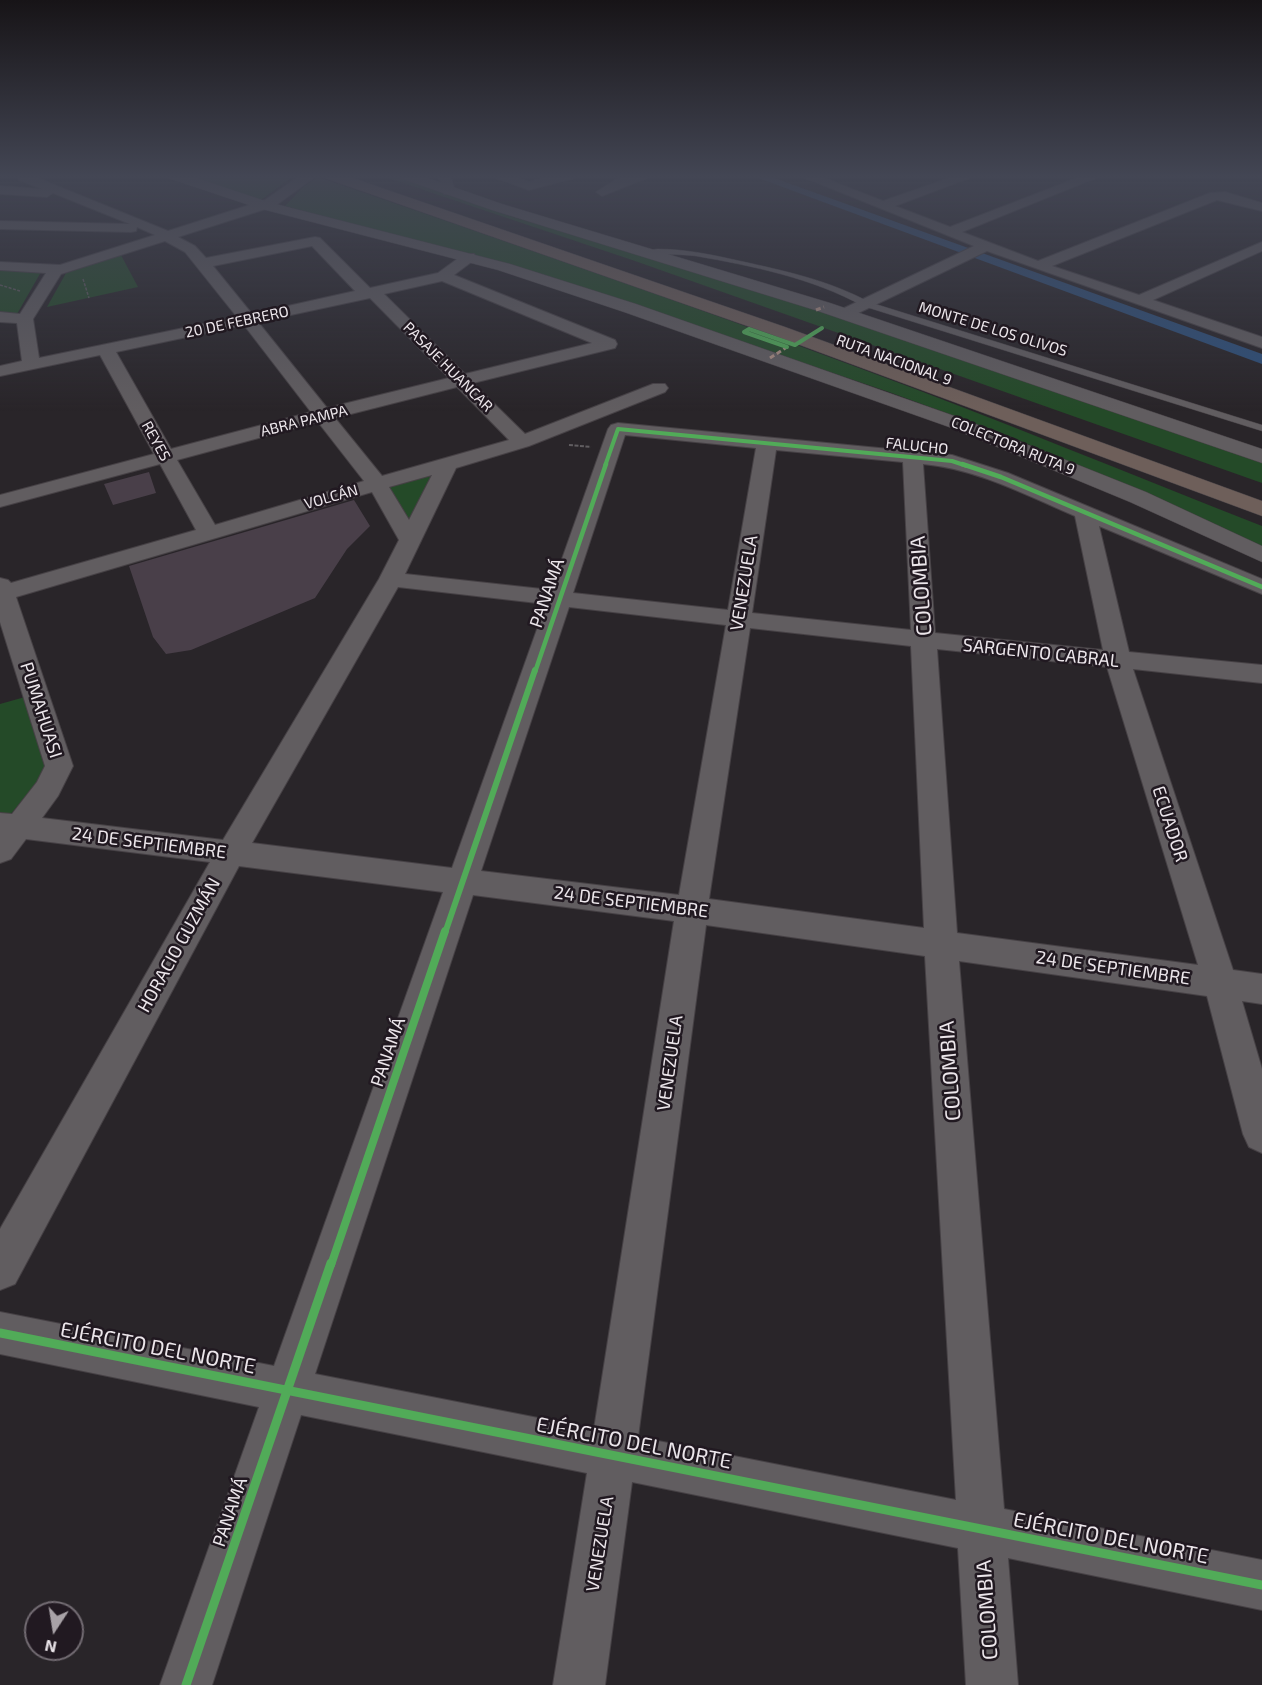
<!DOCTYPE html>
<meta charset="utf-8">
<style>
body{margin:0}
#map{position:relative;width:1262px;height:1685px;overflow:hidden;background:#292529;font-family:"Exo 2",sans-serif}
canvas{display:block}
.north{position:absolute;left:24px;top:1601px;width:60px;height:60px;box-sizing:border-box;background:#211921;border:2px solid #726b72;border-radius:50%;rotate:192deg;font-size:16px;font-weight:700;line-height:24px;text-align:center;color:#ece6eb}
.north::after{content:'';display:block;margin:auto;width:21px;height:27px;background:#a8a2a7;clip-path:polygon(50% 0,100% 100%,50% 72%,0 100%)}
</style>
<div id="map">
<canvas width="1262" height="1685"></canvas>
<div class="north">N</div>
</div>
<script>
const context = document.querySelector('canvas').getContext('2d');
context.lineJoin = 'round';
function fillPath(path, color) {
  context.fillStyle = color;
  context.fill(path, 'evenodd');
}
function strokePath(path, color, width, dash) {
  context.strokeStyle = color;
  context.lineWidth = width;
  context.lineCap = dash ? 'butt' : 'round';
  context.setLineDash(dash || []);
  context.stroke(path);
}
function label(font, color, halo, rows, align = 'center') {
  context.font = font + ' "Exo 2",sans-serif';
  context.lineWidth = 5;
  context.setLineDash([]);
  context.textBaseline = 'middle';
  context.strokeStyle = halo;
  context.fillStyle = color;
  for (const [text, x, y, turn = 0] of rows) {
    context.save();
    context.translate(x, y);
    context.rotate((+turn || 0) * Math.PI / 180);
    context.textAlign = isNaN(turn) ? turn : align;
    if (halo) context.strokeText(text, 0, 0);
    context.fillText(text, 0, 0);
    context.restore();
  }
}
const green = new Path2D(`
 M181 175H295L261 200Z
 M379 175H391L519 219 598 240 981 363 1262 463V483L635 261Z
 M318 177C502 240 685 303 867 371 999 420 1130 474 1262 526V548L1012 437 889 392 541 274 285 206 303 187Z
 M121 255 138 287 47 307 66 273Z
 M0 270 41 272 17 314 0 313Z
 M433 475 408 521 388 486Z
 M25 697 51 766 10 815 0 814V704Z`);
const canal = new Path2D(`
 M750 175H766L1262 354V364Z`);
const building = new Path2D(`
 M149 472 156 493 113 505 104 484Z
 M354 500 370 526 347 549 315 598 191 650 166 654 153 637 129 566Z`);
const pathFar1 = new Path2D(`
 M83 279 89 298
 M0 285 20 291`);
const path = new Path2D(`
 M569 445 591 447`);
const lane = new Path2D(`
 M657 249C686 249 713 255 740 261 785 271 828 280 869 302L1262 425V431L863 306C812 278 753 266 696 256 684 254 647 255 641 252Z`);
const street = new Path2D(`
 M18 175H30L168 231 265 200 301 175H314L312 179 275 206 178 237 195 246 206 258 315 237 320 238 370 288 438 273 464 254H474L476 257 474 260 454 275 615 340 617 344 615 348 473 383 525 434 653 384H665L668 388 665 392 529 446 456 468 405 574 551 590 608 429 611 425 618 423 952 455 1008 473 1262 579V594L1099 526 1129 652 1262 665V683L1133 669 1233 970 1262 974V1004L1242 1001 1262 1069V1153L1249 1147 1243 1134 1207 996 959 961 1004 1509 1262 1560V1610L1008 1558 1018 1685H966L958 1548 632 1482 605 1685H553L587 1473 301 1415 212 1685H160L259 1407 0 1354V1312L274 1366 443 892 239 866 15 1284 0 1290V1229L210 862 26 839 11 859 0 863V813L12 814 37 782 45 766 0 622V578L8 580 11 583 196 530 160 464 0 507V495L154 454 100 355 0 376V366L22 361 17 323 0 322V312L20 314 46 273 0 270V262L60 265 155 235 137 227 136 231 131 232 0 229V221L130 224 53 193 47 197 0 194V186L42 189 19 180ZM165 241 185 252 237 317 39 358 33 319 61 274ZM312 246 355 291 252 314 213 266ZM442 281 592 343 465 374 384 294ZM370 298 449 378 327 408 258 322ZM244 325 311 412 171 449 116 352ZM457 387 509 440 382 476 335 418ZM318 422 364 481 215 525 177 460ZM625 435 756 448 728 610 573 593ZM776 450 903 462 911 630 752 613ZM923 464C977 469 1026 495 1075 516L1103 650 935 633ZM432 475 409 520 389 487ZM372 492 399 540 379 579 223 840 42 818 58 796 73 766 16 597ZM398 587 546 604 452 868 252 843ZM569 607 726 625 679 895 481 871ZM750 628 911 646 924 928 709 899ZM937 649 1107 667 1198 965 957 933ZM473 895 674 921 594 1429 315 1374ZM706 925 925 956 956 1500 638 1437Z
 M435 175H450L455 191 454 194H444L440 180Z
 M488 175H508L529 182 555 175H576L574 178 529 190Z
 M632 175H654L602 196 596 192 617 179Z
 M798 175H816L883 201 958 175H977L895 206 950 227 1085 175H1103L962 232 1038 261 1210 193 1225 192 1262 203V211L1217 200 1052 266 1139 295 1262 242V251L1153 300 1262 337V348L987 251 850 317H838L836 314 838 311 974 246Z`);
const secondary = new Path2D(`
 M166 175H187L268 202 510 264 636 304 963 419 1146 492 1262 546V562L1130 502 949 427 624 312 498 270 258 208 168 178Z
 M398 175H419L502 204 830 303 1262 449V463L818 311 492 210 400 178Z`);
const highway = new Path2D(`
 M323 175H344L785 327 1262 501V516L773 335 325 178Z`);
const quiet = new Path2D(`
 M816 310 824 307
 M770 358 787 347`);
const cyclewayFar4 = new Path2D(`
 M787 347 744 332 749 329 795 345 822 328
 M605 466 618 429 952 461 967 466`);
const cyclewayFar3 = new Path2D(`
 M962 464 1001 477 1262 587
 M535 672 606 464`);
const cyclewayFar2 = new Path2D(`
 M445 933 535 670`);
const cyclewayFar1 = new Path2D(`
 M331 1265 445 931`);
const cycleway = new Path2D(`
 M0 1333 1262 1585
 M186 1685 331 1263`);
const farStreetnames = [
 ["20 DE FEBRERO",237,322,-12],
 ["MONTE DE LOS OLIVOS",993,329,17],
 ["RUTA NACIONAL 9",894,360,20],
 ["PASAJE HUANCAR",448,367,45],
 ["ABRA PAMPA",304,421,-14],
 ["REYES",156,441,61],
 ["FALUCHO",917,446,6],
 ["COLECTORA RUTA 9",1013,446,22],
 ["VOLCÁN",331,497,-16]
];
const streetNames = [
 ["VENEZUELA",744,583,-81],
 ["PANAMÁ",547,593,-71],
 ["SARGENTO CABRAL",1041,653,6],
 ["PUMAHUASI",41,710,72],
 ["ECUADOR",1170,824,72],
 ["24 DE SEPTIEMBRE",149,843,7],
 ["24 DE SEPTIEMBRE",631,902,7],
 ["HORACIO GUZMÁN",179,945,-61],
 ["24 DE SEPTIEMBRE",1113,968,8],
 ["PANAMÁ",388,1052,-71],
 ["VENEZUELA",670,1063,-82],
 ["PANAMÁ",230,1512,-71],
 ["VENEZUELA",600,1544,-81]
];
const nearStreetnames = [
 ["COLOMBIA",921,586,-94],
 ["COLOMBIA",950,1071,-94],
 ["EJÉRCITO DEL NORTE",158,1348,11],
 ["EJÉRCITO DEL NORTE",634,1443,11],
 ["EJÉRCITO DEL NORTE",1111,1538,11],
 ["COLOMBIA",987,1610,-94]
];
fillPath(green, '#244a28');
fillPath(canal, '#2e4f79');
fillPath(building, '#493f49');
strokePath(lane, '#464145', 1);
strokePath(street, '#464145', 2);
strokePath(secondary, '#464145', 1);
strokePath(highway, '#464145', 1);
strokePath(pathFar1, '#605d60', 1.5, [3, 1.5]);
strokePath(path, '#605d60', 2, [4, 1.5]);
fillPath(lane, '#615d60');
fillPath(street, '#615d60');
fillPath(secondary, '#615d60');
fillPath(highway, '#6e5f5a');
strokePath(quiet, '#ac8f84', 3, [5, 3]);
strokePath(cyclewayFar4, '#51ab58', 4);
strokePath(cyclewayFar3, '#51ab58', 4.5);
strokePath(cyclewayFar2, '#51ab58', 6);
strokePath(cyclewayFar1, '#51ab58', 8);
strokePath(cycleway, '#51ab58', 9);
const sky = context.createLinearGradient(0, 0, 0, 411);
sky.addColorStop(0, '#171417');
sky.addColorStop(0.43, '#434654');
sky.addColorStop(1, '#43465400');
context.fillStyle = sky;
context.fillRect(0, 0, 1262, 411);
label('15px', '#ece6eb', '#211921', farStreetnames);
label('18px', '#ece6eb', '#211921', streetNames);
label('21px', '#ece6eb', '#211921', nearStreetnames);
</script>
